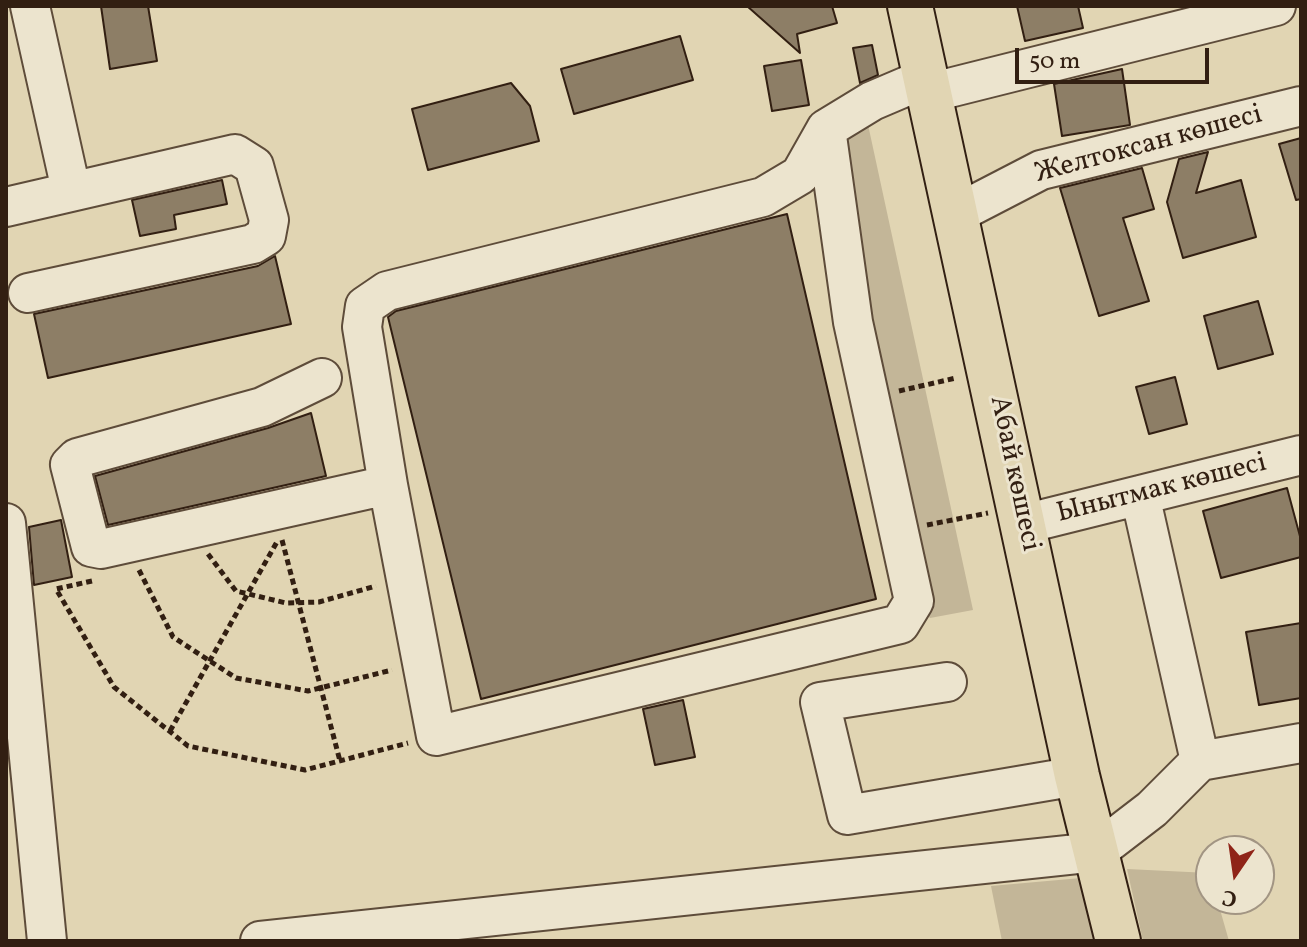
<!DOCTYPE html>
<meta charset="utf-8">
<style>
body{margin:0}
#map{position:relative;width:1307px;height:947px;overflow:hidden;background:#e1d5b3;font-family:Vollkorn,serif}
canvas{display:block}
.frame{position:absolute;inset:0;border:8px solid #321f12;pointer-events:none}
.north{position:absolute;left:1195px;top:835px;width:80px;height:80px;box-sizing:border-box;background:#ece4ce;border:2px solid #a29583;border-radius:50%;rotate:193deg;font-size:22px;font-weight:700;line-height:32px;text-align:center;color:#321f12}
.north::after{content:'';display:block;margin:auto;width:28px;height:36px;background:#8f2418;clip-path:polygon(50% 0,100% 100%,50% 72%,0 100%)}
.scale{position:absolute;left:1015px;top:48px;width:194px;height:36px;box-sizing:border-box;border:4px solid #321f12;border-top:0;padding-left:10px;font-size:24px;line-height:28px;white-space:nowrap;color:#321f12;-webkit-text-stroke:6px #ece4ce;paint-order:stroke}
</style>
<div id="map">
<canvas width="1307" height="947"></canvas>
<div class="frame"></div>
<div class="north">С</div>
<div class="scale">50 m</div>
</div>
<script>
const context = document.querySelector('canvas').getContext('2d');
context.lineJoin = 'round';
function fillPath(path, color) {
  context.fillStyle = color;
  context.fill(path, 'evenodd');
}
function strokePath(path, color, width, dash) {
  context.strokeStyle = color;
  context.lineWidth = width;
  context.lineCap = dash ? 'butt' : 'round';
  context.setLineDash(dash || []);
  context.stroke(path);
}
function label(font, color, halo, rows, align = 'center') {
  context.font = font + ' Vollkorn,serif';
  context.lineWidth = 6;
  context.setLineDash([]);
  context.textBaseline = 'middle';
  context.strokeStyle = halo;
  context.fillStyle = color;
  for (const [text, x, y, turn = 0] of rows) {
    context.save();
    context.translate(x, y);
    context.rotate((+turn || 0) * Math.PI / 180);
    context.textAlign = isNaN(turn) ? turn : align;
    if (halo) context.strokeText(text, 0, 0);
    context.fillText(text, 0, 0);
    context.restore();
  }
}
const green = new Path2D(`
 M867 120 973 610 930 618 914 601 826 129Z
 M1127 869 1209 873 1211 899H1217L1229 941H1143Z
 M1081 878 1096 941H1002L991 886Z`);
const building = new Path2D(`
 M101 6H148L157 61 110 69Z
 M747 6H832L837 23 797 34 800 53Z
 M1017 6H1078L1083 28 1025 41Z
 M680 36 693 80 574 114 561 69Z
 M872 45 878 75 860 83 853 48Z
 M801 60 809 105 772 111 764 66Z
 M1122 69 1130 125 1062 136 1054 84Z
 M511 83 530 106 539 141 428 170 412 109Z
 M1301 138V199L1296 200 1279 144Z
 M1208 152 1196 193 1241 180 1256 237 1183 258 1167 202 1179 159Z
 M1142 168 1154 209 1123 218 1149 301 1099 316 1060 188Z
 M222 180 227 204 174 215 176 229 140 236 132 200Z
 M787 214 876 599 481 699 388 317 396 311Z
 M275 256 291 324 48 378 34 314 258 266Z
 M1258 301 1273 354 1218 369 1204 316Z
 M1175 377 1187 424 1149 434 1136 387Z
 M311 413 326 476 108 525 95 476 268 428Z
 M1287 488 1301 540V557L1221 578 1203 511Z
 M61 520 72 577 34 585 29 527Z
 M1301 623V698L1259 705 1246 632Z
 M683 700 695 757 655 765 643 709Z`);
const path = new Path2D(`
 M899 391 956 378
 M927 525 988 513
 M282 540 340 761
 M208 554 236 591 286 603 319 602 376 586
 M139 570 173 637 236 678 308 691 392 670
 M92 581 56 589 114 687 188 746 305 770 408 743
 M170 731 278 540`);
const minor = new Path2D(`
 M30 6 71 190
 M929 93 1276 6
 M6 207 235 154 254 166 269 220 266 236 253 244 28 293
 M956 214 1041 170 1301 106
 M322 378 262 407 77 458 70 465 91 547 101 549 388 485 362 327 365 306 387 291 763 197 800 175 826 129 872 101 926 78
 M388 485 436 736 900 624 914 601 853 322 826 129
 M1140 495 1200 761
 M6 523 47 941
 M1024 524 1301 455
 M947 682 820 702 847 815 1077 776
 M260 941 1096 852 1152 809 1200 761 1301 743`);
const major = new Path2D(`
 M910 6 1077 776 1118 941`);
const streetNames = [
 ["Желтоксан көшесі",1149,146,-15],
 ["Абай көшесі",1013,474,78],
 ["Ынытмак көшесі",1162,490,-14]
];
fillPath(green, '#c3b698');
fillPath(building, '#8d7e66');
strokePath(building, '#321f12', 2);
strokePath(minor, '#5e4c3a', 42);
strokePath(major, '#321f12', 48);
strokePath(path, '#321f12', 5, [6, 4]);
strokePath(minor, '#ece4ce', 38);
strokePath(major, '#e1d5b3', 44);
label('28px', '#321f12', '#ece4ce', streetNames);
</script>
